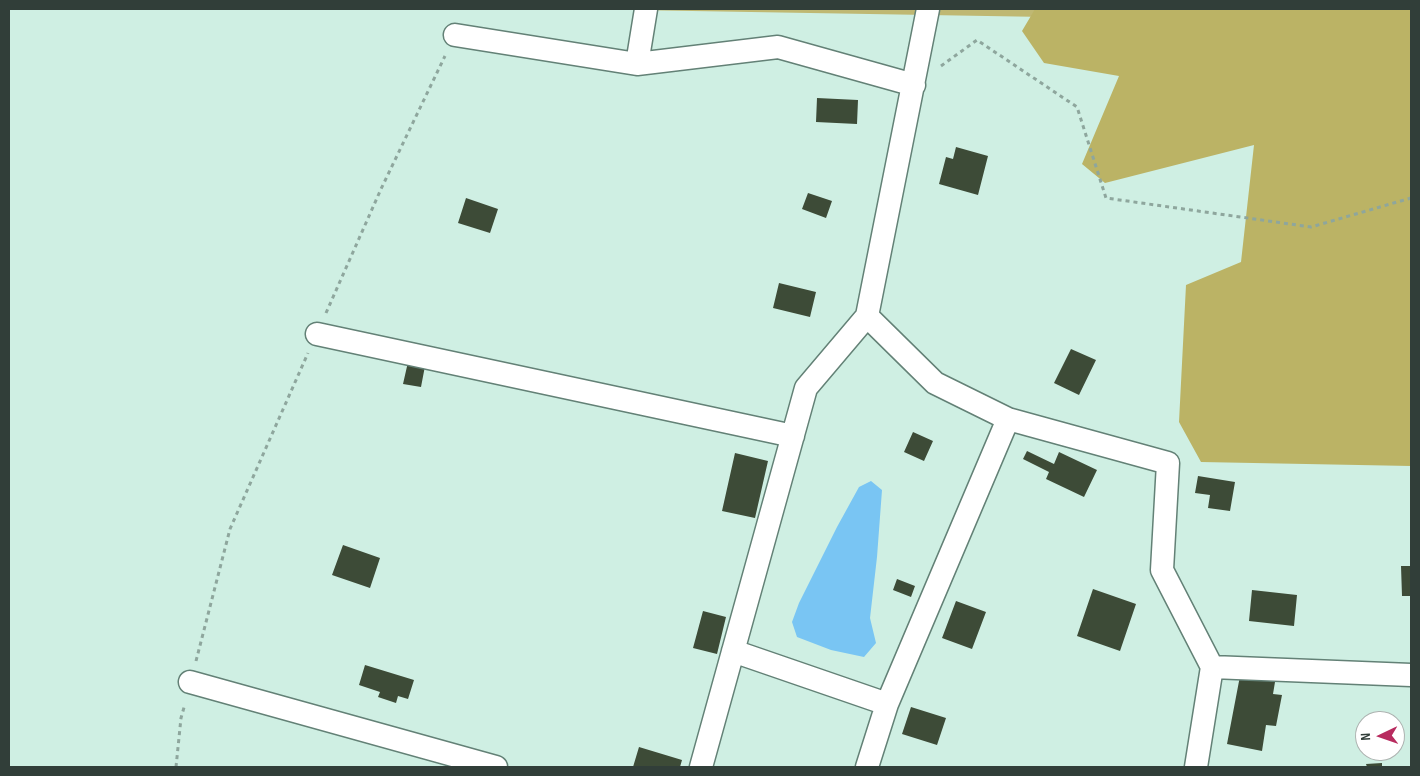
<!DOCTYPE html>
<style>
body{margin:0}
#map{position:relative;width:1420px;height:776px;overflow:hidden;background:#cfefe3;font-family:"Sofia Sans Condensed",sans-serif}
canvas{display:block}
.frame{position:absolute;inset:0;border:10px solid #313e39;pointer-events:none}
.north{position:absolute;left:1355px;top:711px;width:50px;height:50px;box-sizing:border-box;background:#fff;border:1px solid #adb2b0;border-radius:50%;rotate:267deg;font-size:14px;font-weight:700;line-height:20px;text-align:center;color:#313e39}
.north::after{content:'';display:block;margin:auto;width:18px;height:22px;background:#b82b5f;clip-path:polygon(50% 0,100% 100%,50% 72%,0 100%)}
</style>
<div id="map">
<canvas width="1420" height="776"></canvas>
<div class="frame"></div>
<div class="north">N</div>
</div>
<script>
const context = document.querySelector('canvas').getContext('2d');
context.lineJoin = 'round';
function fillPath(path, color) {
  context.fillStyle = color;
  context.fill(path, 'evenodd');
}
function strokePath(path, color, width, dash) {
  context.strokeStyle = color;
  context.lineWidth = width;
  context.lineCap = dash ? 'butt' : 'round';
  context.setLineDash(dash || []);
  context.stroke(path);
}
const green = new Path2D(`
 M574 9H1048L1046 17Z`);
const forest = new Path2D(`
 M1035 9H1411V466L1201 462 1179 422 1186 285 1241 262 1254 145 1105 183 1082 164 1119 76 1044 63 1022 31Z`);
const water = new Path2D(`
 M871 481 882 490 877 557 870 618 876 643 864 657 831 650 797 637 792 622 799 603 837 527 859 487Z`);
const building = new Path2D(`
 M817 98 858 100 857 124 816 122Z
 M956 147 988 156 978 195 939 184 946 157 953 159Z
 M808 193 832 201 826 218 802 209Z
 M466 198 498 209 490 233 458 223Z
 M779 283 816 292 810 317 773 308Z
 M1071 349 1096 360 1079 395 1054 383Z
 M408 362 425 366 421 387 403 384Z
 M913 432 933 441 924 461 904 452Z
 M1027 451 1054 464 1059 452 1097 470 1084 497 1046 479 1049 472 1023 459Z
 M735 453 768 461 755 518 722 511Z
 M1198 476 1235 482 1230 511 1208 508 1210 495 1195 493Z
 M343 545 380 558 370 588 332 575Z
 M1401 566H1411V596H1402Z
 M897 579 915 586 911 597 893 590Z
 M1093 589 1136 604 1120 651 1077 636Z
 M1252 590 1297 595 1294 626 1249 621Z
 M956 601 986 612 972 649 942 638Z
 M703 611 726 617 717 654 693 648Z
 M365 665 414 680 408 699 398 696 396 703 378 697 380 692 359 685Z
 M1240 676 1275 682 1273 694 1282 695 1276 726 1266 725 1262 751 1227 744Z
 M911 707 946 718 937 745 902 734Z
 M639 747 682 760 680 767H633Z
 M1382 763V767H1367L1366 764Z`);
const path = new Path2D(`
 M941 66 977 40 1077 107 1106 198 1311 227 1411 198
 M326 313 381 189 445 56
 M196 661 230 529 308 353
 M176 767 181 718 185 704`);
const street = new Path2D(`
 M455 35 637 64 778 47 914 85
 M637 64 646 9
 M317 334 793 436
 M1008 419 1168 463 1162 570 1212 667 1196 767
 M733 651 887 704 1008 419 935 383 867 316
 M1212 667 1411 675
 M190 682 496 767
 M701 767 806 388 867 316 928 9
 M867 767 887 704`);
fillPath(green, '#bfb873');
fillPath(forest, '#bbb365');
fillPath(water, '#79c5f3');
fillPath(building, '#3d4b37');
strokePath(street, '#638176', 25);
strokePath(path, '#8ea69d', 3, [4, 4]);
strokePath(street, '#fff', 22);
</script>
